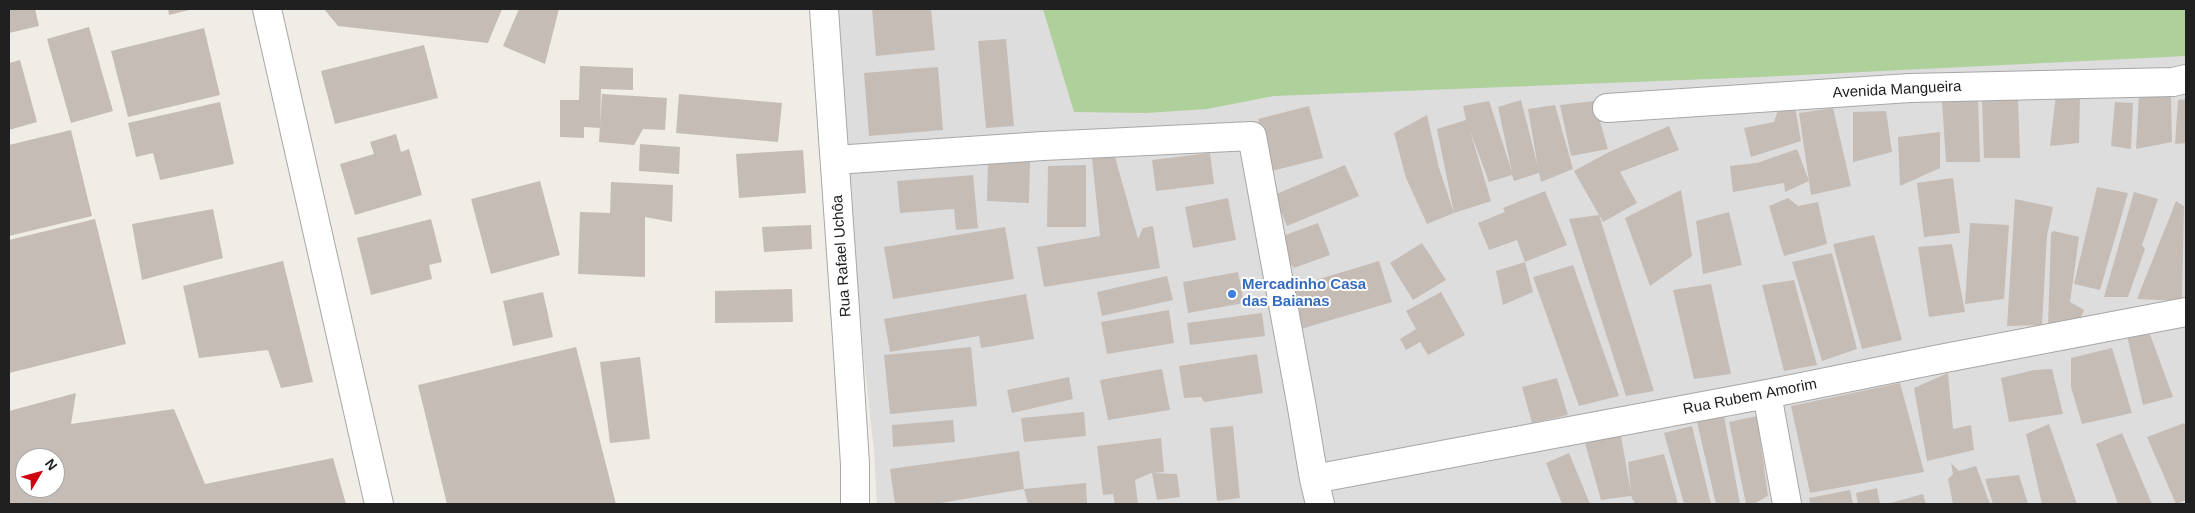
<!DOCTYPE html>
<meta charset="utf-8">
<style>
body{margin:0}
#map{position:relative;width:2195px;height:513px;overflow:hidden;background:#f0ece6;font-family:Arial,sans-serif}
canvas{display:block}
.frame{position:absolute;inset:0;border:10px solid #202020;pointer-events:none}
.north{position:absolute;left:15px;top:448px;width:50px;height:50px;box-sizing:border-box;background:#fff;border:1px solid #a6a6a6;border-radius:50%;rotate:53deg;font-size:14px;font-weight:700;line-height:20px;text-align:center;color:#202020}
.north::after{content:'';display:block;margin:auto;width:18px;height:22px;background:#cf000f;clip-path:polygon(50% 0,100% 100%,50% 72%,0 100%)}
</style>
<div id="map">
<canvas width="2195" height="513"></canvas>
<div class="frame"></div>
<div class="north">N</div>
</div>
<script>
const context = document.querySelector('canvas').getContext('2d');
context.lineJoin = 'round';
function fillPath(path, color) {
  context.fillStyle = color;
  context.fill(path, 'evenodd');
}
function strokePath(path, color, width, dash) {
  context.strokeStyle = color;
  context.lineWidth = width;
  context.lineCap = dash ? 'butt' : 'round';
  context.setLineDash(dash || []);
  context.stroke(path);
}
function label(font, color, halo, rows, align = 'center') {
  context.font = font + ' Arial,sans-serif';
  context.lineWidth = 4;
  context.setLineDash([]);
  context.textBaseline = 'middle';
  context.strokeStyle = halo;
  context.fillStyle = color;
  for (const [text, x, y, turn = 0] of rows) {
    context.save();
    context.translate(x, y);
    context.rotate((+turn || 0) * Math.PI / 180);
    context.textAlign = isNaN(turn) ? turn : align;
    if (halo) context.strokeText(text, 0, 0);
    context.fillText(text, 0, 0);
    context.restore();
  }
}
const residential = new Path2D(`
 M837 9H2186V504H877L874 451 842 159Z`);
const forest = new Path2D(`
 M1043 9H2186V56L1761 77 1274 96 1207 109 1146 113 1074 112Z`);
const building = new Path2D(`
 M9 9H35L39 26 9 33Z
 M168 9H193L169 15Z
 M324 9H502L488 43 338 26Z
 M519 9H559L545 64 503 46Z
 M872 9H931L935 50 876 56Z
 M89 27 113 111 71 123 47 39Z
 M204 28 220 95 128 117 111 51Z
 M1006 39 1014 126 986 128 978 41Z
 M424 45 438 98 335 124 321 71Z
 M20 60 37 122 9 130V63Z
 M580 66 633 68V90L601 89 600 128 584 127V138L560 137V100H579Z
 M938 67 943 130 869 136 864 73Z
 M602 94 667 98 665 130 643 129 634 145 599 142Z
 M679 94 782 103 778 142 676 133Z
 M2056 94 2080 97 2079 143 2050 146Z
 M2139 95 2171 96 2172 142 2136 149Z
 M1978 97 1980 162H1946L1942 101Z
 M2018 98 2020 158H1984L1982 100Z
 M2186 99V143L2175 144 2178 100Z
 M1521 100 1538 167 1528 109 1555 105 1573 169 1541 182 1539 173 1514 181 1512 175 1489 182 1470 131 1491 201 1454 213 1437 129 1466 120 1463 106 1489 101 1512 172 1498 107Z
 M1594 101 1608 149 1571 156 1560 105Z
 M220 102 234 164 160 180 153 153 136 157 128 123Z
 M2115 102 2133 103 2131 149 2111 146Z
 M1309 106 1323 158 1272 171 1258 119Z
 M1779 107H1795L1801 141 1751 157 1744 128 1774 122Z
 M1833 108 1851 186 1811 195 1799 113Z
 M1886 111 1892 152 1853 162V112Z
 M1427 115 1439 168 1454 213 1427 224 1406 178 1394 133Z
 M1669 126 1679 150 1620 172 1637 203 1603 222 1599 215 1654 391 1626 396 1569 219 1599 215 1574 171 1609 152Z
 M71 130 92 216 9 236V145Z
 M1940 132V168L1900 186 1898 137Z
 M396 134 401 152 409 149 422 195 355 215 340 164 374 154 370 142Z
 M640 144 680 147 679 174 639 171Z
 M1797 149 1809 181 1785 192 1784 183 1733 192 1730 166 1757 163Z
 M803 150 806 193 739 198 736 154Z
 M1210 153 1214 184 1156 191 1152 160Z
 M1115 157 1138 239 1143 228 1153 226 1160 268 1044 287 1037 247 1100 236 1092 158Z
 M988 160 1030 162 1029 203 987 201Z
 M1086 165V227H1047L1048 166Z
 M1345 165 1359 196 1287 226 1274 195Z
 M973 175 978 228 956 230 954 209 900 213 897 181Z
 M1953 178 1960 233 1924 237 1917 183Z
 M540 181 560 255 491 274 471 199Z
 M611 182 673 185 672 222 645 217V277L578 274 580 212 610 213Z
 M2097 187 2128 193 2100 290 2074 284Z
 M1681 190 1692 256 1650 286 1625 218Z
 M1545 191 1567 245 1525 262 1517 240 1489 250 1478 223 1505 212 1503 208Z
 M2134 192 2158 199 2142 245 2145 249 2128 297H2104Z
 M1228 198 1236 240 1193 248 1185 207Z
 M1788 198 1798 206 1818 202 1827 244 1784 256 1769 206Z
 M2015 199 2053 207 2047 236 2042 325 2007 326Z
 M2176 201 2184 206 2182 301 2137 299Z
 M213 209 223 258 142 280 132 224Z
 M1729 212 1742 265 1703 274 1696 221Z
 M95 219 126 344 9 373V240Z
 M431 219 442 262 429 265 432 279 371 295 357 238Z
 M1318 223 1330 255 1294 268 1272 240Z
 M1970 223 2009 225 2004 299 1965 304Z
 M811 225 812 249 764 252 762 227Z
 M1005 227 1014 279 893 299 884 247Z
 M2054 231 2079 237 2070 302 2084 310 2079 322 2048 326 2051 233Z
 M1874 235 1902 340 1862 349 1833 244Z
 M1422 243 1446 280 1413 300 1390 263Z
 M1952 244 1965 312 1929 317 1918 247Z
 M1832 253 1857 349 1822 361 1792 262Z
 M283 261 313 382 281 388 268 350 199 358 183 286Z
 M1379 261 1392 302 1301 329 1289 288Z
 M1525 262 1533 292 1503 305 1496 271Z
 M1573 265 1619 396 1579 406 1533 277Z
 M1238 272 1244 303 1188 313 1183 282Z
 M1167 276 1173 300 1102 316 1097 292Z
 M1794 280 1817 365 1784 371 1762 285Z
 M1711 284 1731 374 1694 379 1673 290Z
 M792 289 793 322 715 323V291Z
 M543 292 553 337 513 346 503 301Z
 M1441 292 1465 335 1428 355 1420 342 1406 350 1400 339 1416 329 1406 311Z
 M1026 294 1034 339 981 348 979 336 890 352 884 319Z
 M1169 310 1174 343 1107 354 1101 322Z
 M1262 313 1265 336 1190 345 1187 323Z
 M2148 329 2173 397 2143 405 2127 336Z
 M576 347 616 504H447L418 385Z
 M971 347 977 406 890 414 884 355Z
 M2112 348 2132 413 2082 424 2071 387V358Z
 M1257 354 1263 393 1204 402 1201 397 1184 398 1179 366Z
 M640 357 650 439 610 443 600 362Z
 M1162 369 1170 410 1108 420 1100 380Z
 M2052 369 2063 414 2009 422 2001 378 2034 370Z
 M1948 373 1953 429 1971 425 1974 450 1927 461 1914 388Z
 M1069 377 1073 399 1012 413 1007 390Z
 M1557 378 1568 415 1532 423 1522 387Z
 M1900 383 1924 472 1810 493 1791 406Z
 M76 393 71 424 174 409 205 484 333 458 346 504H9V411ZM25 458H55V488H25Z
 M1084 412 1086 436 1024 442 1021 418Z
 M1724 416 1740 504H1716L1697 422Z
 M1757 416 1768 496 1754 504H1746L1729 422Z
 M953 420 955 442 893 447 892 425Z
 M2184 423 2186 428V500L2176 504 2147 437Z
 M2049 424 2077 504H2042L2026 434Z
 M1233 426 1240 498 1217 501 1210 428Z
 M1692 426 1711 504H1684L1664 433Z
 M2122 433 2152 504H2118L2096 444Z
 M1621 436 1631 493 1628 462 1664 454 1678 504H1635L1631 496 1601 500 1585 443Z
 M1161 438 1164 472 1151 473 1135 480 1138 504H1115L1113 494 1103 495 1097 446Z
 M1019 451 1024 489 935 504H895L890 469Z
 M1569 453 1590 504H1562L1546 463Z
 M1951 463 1959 471 1976 466 1990 504H1953L1948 479 1953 474Z
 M1152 473 1177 474 1180 497 1157 500Z
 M2019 475 2028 504H1993L1985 479Z
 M1086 483 1087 504H1028L1024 489Z
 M1877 488 1880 504H1858L1856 493Z
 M1850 490 1853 504H1810L1809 498Z
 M1923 494 1926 504H1887Z`);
const minor = new Path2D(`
 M267 9 379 504
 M824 9 847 338 855 464V504
 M1607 108 1910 88 2173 82 2186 79
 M835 160 1043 146 1252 136 1301 402 1314 479 1320 504
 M1767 394 1787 504
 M1314 479 1767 394 1940 359 2186 312`);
const markers = [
 [1232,294,5,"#3f7fe0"]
];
const streetNames = [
 ["Avenida Mangueira",1897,90,-3],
 ["Rua Rafael Uchôa",842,256,-94],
 ["Rua Rubem Amorim",1750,397,-11]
];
const shopNames = [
 ["Mercadinho Casa",1242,285],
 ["das Baianas",1242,302]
];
fillPath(residential, '#dedddd');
fillPath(forest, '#aed09b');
fillPath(building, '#c5bcb6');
strokePath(minor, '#a7a7a7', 30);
strokePath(minor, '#fff', 28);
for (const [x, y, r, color] of markers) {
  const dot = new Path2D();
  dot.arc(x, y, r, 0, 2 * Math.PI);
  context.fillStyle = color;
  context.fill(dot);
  strokePath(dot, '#fff', 2);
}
label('15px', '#202020', '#fff', streetNames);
label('bold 15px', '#366cbe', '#fff', shopNames, 'left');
</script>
